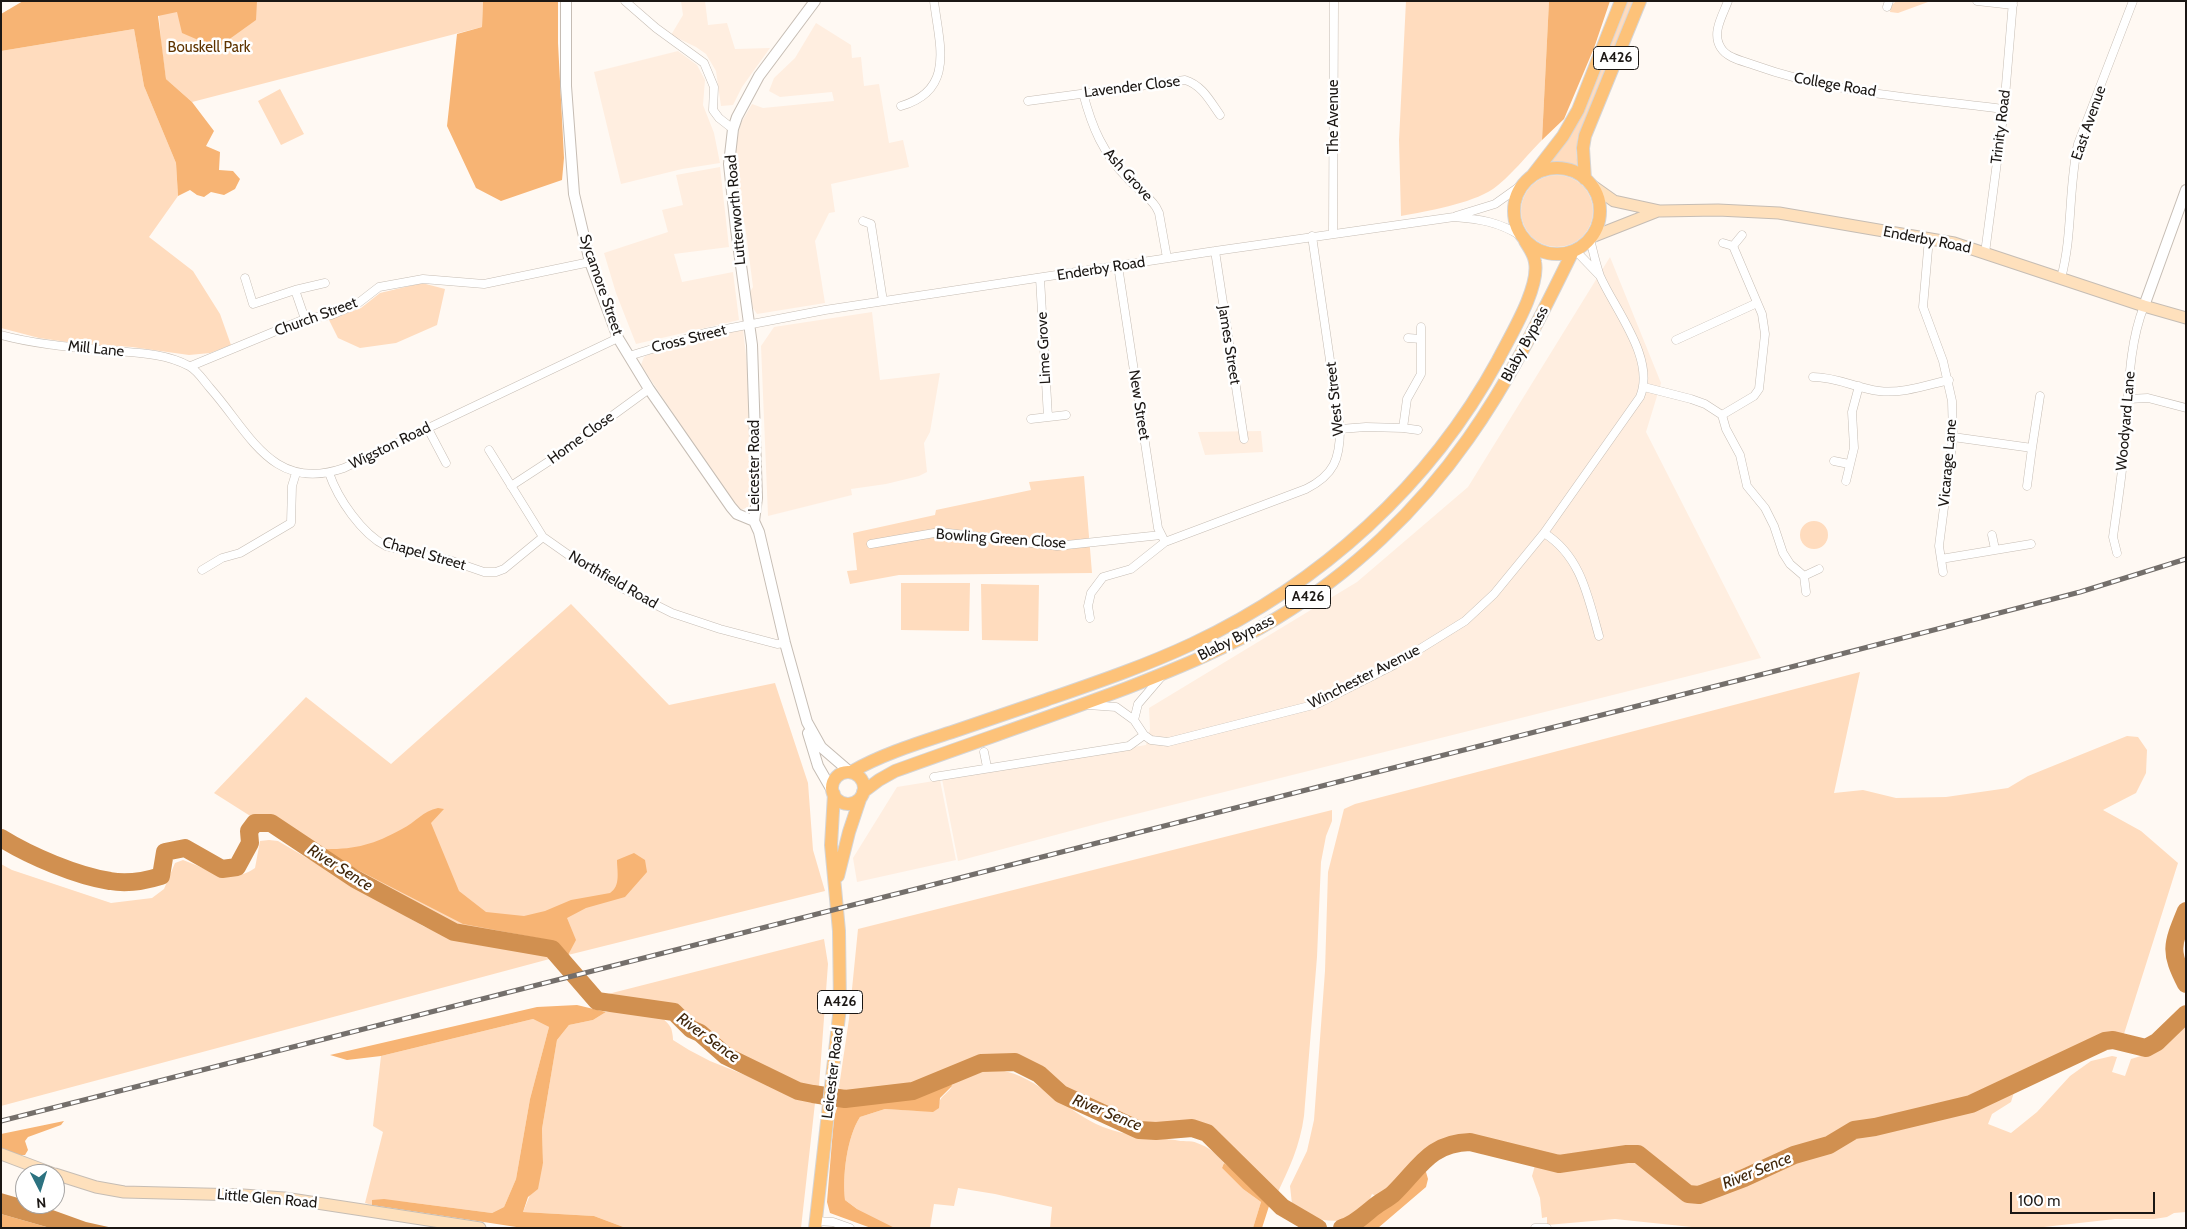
<!DOCTYPE html>
<style>
body{margin:0}
#map{position:relative;width:2187px;height:1229px;overflow:hidden;background:#fff9f3;font-family:Cabin,sans-serif}
canvas{display:block}
.frame{position:absolute;inset:0;border:2px solid #1b1714;pointer-events:none}
.north{position:absolute;left:15px;top:1164px;width:50px;height:50px;box-sizing:border-box;background:#fff;border:1px solid #a4a2a1;border-radius:50%;rotate:175deg;font-size:14px;font-weight:700;line-height:20px;text-align:center;color:#1b1714}
.north::after{content:'';display:block;margin:auto;width:18px;height:22px;background:#2c7280;clip-path:polygon(50% 0,100% 100%,50% 72%,0 100%)}
.scale{position:absolute;left:2010px;top:1192px;width:145px;height:22px;box-sizing:border-box;border:2px solid #1b1714;border-top:0;padding-left:6px;font-size:15px;line-height:18px;white-space:nowrap;color:#1b1714;-webkit-text-stroke:4px #fff;paint-order:stroke}
</style>
<div id="map">
<canvas width="2187" height="1229"></canvas>
<div class="frame"></div>
<div class="north">N</div>
<div class="scale">100 m</div>
</div>
<script>
const context = document.querySelector('canvas').getContext('2d');
context.lineJoin = 'round';
function fillPath(path, color) {
  context.fillStyle = color;
  context.fill(path, 'evenodd');
}
function strokePath(path, color, width, dash) {
  context.strokeStyle = color;
  context.lineWidth = width;
  context.lineCap = dash ? 'butt' : 'round';
  context.setLineDash(dash || []);
  context.stroke(path);
}
function label(font, color, halo, rows, align = 'center') {
  context.font = font + ' Cabin,sans-serif';
  context.lineWidth = 5;
  context.setLineDash([]);
  context.textBaseline = 'middle';
  context.strokeStyle = halo;
  context.fillStyle = color;
  for (const [text, x, y, turn = 0] of rows) {
    context.save();
    context.translate(x, y);
    context.rotate((+turn || 0) * Math.PI / 180);
    context.textAlign = isNaN(turn) ? turn : align;
    if (halo) context.strokeText(text, 0, 0);
    context.fillText(text, 0, 0);
    context.restore();
  }
}
const built = new Path2D(`
 M681 1H705L708 25 727 23 735 49 770 48 742 87 733 105 721 106 716 71 706 54 696 47 671 35 683 15Z
 M816 23 851 45 852 58 861 57 864 86 879 84 889 143 903 140 909 167 831 184 835 212 829 213 815 241 825 303 757 314 753 308 750 292 753 287 745 225 739 217 736 184V143L741 123 752 104 763 108 834 101 832 92 780 97 769 91 774 78 795 58Z
 M678 51 697 65 705 80 703 105 714 133 720 163 682 169 621 184 594 72Z
 M720 167 729 247 674 254 682 282 733 272 739 320 636 344 616 293 604 253 668 232 662 210 683 205 676 175Z
 M1610 257 1661 383 1646 432 1761 658 1104 822 958 861 942 779 1146 745 1150 729 1149 708 1357 582 1468 487Z
 M872 312 880 380 940 373 930 432 924 443 927 472 919 476 886 484 851 489 852 495 768 516 761 346 774 327Z
 M743 329 748 374 750 499 748 507 741 510 734 504 694 445 641 365 644 357 658 349 723 331Z
 M1261 431 1263 452 1205 455 1198 432Z
 M940 780 956 860 857 882 853 858 897 787Z`);
const green = new Path2D(`
 M158 1H483L482 27 192 102 166 79 161 43Z
 M1406 1H1549L1542 140C1528 154 1509 178 1493 189 1470 204 1428 211 1401 216L1399 140Z
 M1627 1H1633L1578 136 1576 151 1578 168 1563 164H1550L1549 162 1602 63Z
 M1896 1 1928 2 1898 13 1890 12 1891 6Z
 M134 29 144 86 176 163 178 196 149 237 193 271 220 314 231 345 210 353 189 355 132 347 82 344 39 338 1 328V51Z
 M280 89 304 134 281 145 258 101Z
 M1521 211a36 36 0 1 1 72 0a36 36 0 1 1-72 0Z
 M422 283 445 289 437 325 396 343 360 348 338 338 329 320 361 308 380 293Z
 M1084 476 1092 573 899 575 850 584 847 571 857 570 853 533 935 515 936 510 1031 490 1029 482Z
 M1800 535a14 14 0 1 1 28 0a14 14 0 1 1-28 0Z
 M901 583H970L969 631 901 630Z
 M981 584 1039 585 1038 641 982 640Z
 M571 604 669 705 775 683 808 783 813 850 825 891 568 955 540 944 469 934 401 902 315 857 214 793 306 697 391 764Z
 M1860 672 1834 793 1863 790 1896 798 1946 797 2008 788 2028 776 2127 736 2138 737 2147 750 2146 773 2136 793 2103 810 2141 831 2178 863 2123 1037 2104 1038 2019 1076 2011 1102 1992 1114 1988 1124 2011 1133 2037 1112 2070 1076 2091 1061 2112 1056 2117 1057 2112 1072 2125 1076 2131 1059 2151 1053 2186 1026V1212L2174 1213 2167 1217 2154 1219H2115L2035 1228H1701L1615 1219 1547 1225V1217L1542 1218 1540 1198 1532 1176 1539 1151 1531 1149 1525 1153C1492 1144 1475 1125 1440 1144 1434 1147 1424 1150 1420 1156 1408 1172 1399 1188 1380 1198L1372 1194C1359 1229 1317 1227 1292 1204L1290 1186 1307 1151 1314 1120 1325 971 1328 872 1344 809 1355 804Z
 M1332 810V821L1326 836 1321 862 1317 957 1304 1116C1300 1146 1289 1169 1276 1196L1249 1167 1206 1129 1179 1123 1138 1127 1100 1107 1067 1094 1031 1067 1010 1059H981L954 1068 910 1090 844 1097 839 1087 849 1019 858 929Z
 M269 840 278 841 423 926 461 942 506 949 537 951 557 957 1 1106V864L12 870 111 903 152 898 164 889 175 863 183 860C209 869 229 886 255 868L260 841Z
 M824 939 828 964 819 1086 816 1089H805L791 1080 713 1047 700 1037 683 1016 671 1007 620 1002 608 994Z
 M606 1012C626 1011 660 1007 671 1028 672 1031 673 1036 673 1040L689 1050 710 1061 815 1103 801 1228H626L594 1216 523 1212 543 1163 542 1129 557 1040 569 1025 593 1020Z
 M533 1019 549 1027 530 1099 516 1179 504 1207 492 1213 407 1202 372 1200V1205L365 1203 383 1132 373 1126 381 1056Z
 M1000 1070C1039 1077 1066 1112 1103 1127 1126 1136 1151 1137 1175 1140 1182 1142 1191 1140 1197 1143 1209 1147 1217 1154 1224 1163L1222 1168 1243 1189 1261 1202 1253 1228H1050L1052 1207 995 1194 958 1188 954 1206 934 1204 930 1228H895L857 1209 845 1200C842 1176 847 1137 860 1117L885 1109 919 1111 939 1103C941 1095 949 1093 952 1086L951 1083 985 1071Z`);
const forest = new Path2D(`
 M23 1H257L256 20 217 48 182 33 177 12 158 16 166 79 192 102 214 131 206 146 220 152 219 170 233 171 240 179 235 189 224 195 211 192 204 197 197 195 190 190 178 196 176 163 144 86 134 29 1 51V14Z
 M483 1H558V43L564 158 562 180 501 201 476 188 447 126 457 34 482 27Z
 M1549 1H1610L1594 48 1564 119 1542 140Z
 M438 808 444 809 431 823 459 891 486 912 524 916 545 911 571 900 610 893C621 886 617 871 617 860L634 853 645 860 647 872 625 897 586 908 567 918 576 940 568 955 559 944 543 939 463 924 317 849C353 850 371 846 402 829 416 822 423 811 438 808Z
 M577 1005 606 1012 593 1020 569 1025 557 1040 542 1129 543 1163 538 1189 528 1197 523 1212 594 1216 626 1228H523L372 1205V1200L384 1199 492 1213 504 1207 516 1179 530 1099 549 1027 533 1019 381 1056 347 1060 330 1055 537 1007Z
 M951 1083 952 1086 940 1098 939 1108 933 1112 885 1109 860 1117C847 1137 842 1176 845 1200L857 1209 895 1228H871L830 1213 827 1202 834 1117 838 1105 901 1099Z
 M64 1121 61 1125 28 1137 25 1141 28 1150 25 1155H19L1 1149V1134Z
 M1224 1163 1264 1194 1270 1203 1262 1228H1253L1261 1202 1243 1189 1222 1168Z
 M1421 1171 1426 1172 1428 1179 1426 1187 1378 1228H1355L1402 1194Z
 M1 1214 50 1228H1Z`);
const water = new Path2D(`
 M1 1193 25 1200V1204H36L86 1222 113 1228H50L1 1214Z`);
const river = new Path2D(`
 M1 838C30 856 77 876 110 881 126 884 145 881 161 876L165 852 185 848 222 869 237 867 250 843 249 831 255 823H271L355 879 454 932 552 949 597 1001 674 1012 691 1029 700 1033 726 1056 798 1091 813 1094 845 1099 913 1091 981 1063 1015 1062 1039 1074 1061 1094 1139 1130 1156 1131 1192 1128 1207 1133 1282 1207 1318 1228
 M2186 911C2172 945 2169 951 2186 984
 M1342 1228C1354 1225 1364 1215 1374 1207 1380 1202 1387 1199 1393 1194 1419 1169 1429 1143 1470 1142L1559 1164 1627 1154H1638L1688 1194 1699 1195 1744 1178 1794 1155 1829 1145 1854 1130 1875 1127 1971 1104 2105 1041 2113 1040 2146 1048 2157 1042 2186 1014`);
const minor = new Path2D(`
 M625 1 656 28 704 63 714 87 713 110 719 118 733 129
 M1728 1C1723 15 1711 33 1721 48 1727 58 1743 61 1754 65 1834 94 1920 98 2004 109
 M1977 1 2013 5
 M1887 7 1889 1
 M1083 93C1092 128 1103 153 1128 179 1137 189 1148 195 1156 207L1159 213 1167 258
 M1028 101 1185 80C1202 85 1210 101 1220 115
 M901 106C956 90 939 44 934 1
 M1456 216 1495 204 1523 184
 M863 221 871 224 883 301
 M1333 233 1334 1
 M1929 238 1923 307 1943 361 1952 401 1953 437 1939 546 1943 572
 M1723 243 1733 246
 M1575 250 1599 275
 M1215 251 1244 439
 M1985 253 2004 109 2013 1
 M1118 266 1158 528 1163 538
 M245 278 253 304 295 290
 M1040 278 1048 417
 M2061 278C2073 235 2068 188 2078 144L2133 1
 M305 319 295 290 325 283
 M1 335C34 344 70 347 103 350 132 353 163 352 189 366 197 370 204 381 210 388 250 433 272 493 344 468L618 338
 M1408 338 1421 339
 M1676 340 1757 303
 M629 356 705 333 825 310 1215 251 1454 217C1480 219 1499 222 1521 236
 M191 366 305 319 331 315 357 304 379 287 423 279 484 284 590 262
 M1813 377C1837 377 1856 388 1879 391 1902 394 1927 385 1949 380
 M1644 387 1691 399 1705 404 1722 415 1726 429 1740 455 1747 486 1765 508 1774 526 1783 553 1790 564 1804 576 1806 592
 M2128 399 2148 398 2186 408
 M1722 415 1754 396 1759 389 1765 334 1762 314 1733 246 1742 235
 M1031 419 1066 415
 M427 427 446 463
 M1403 428 1418 430
 M1340 429 1366 427 1403 428 1407 399 1421 374V327
 M1953 437 2032 448 2027 486
 M2032 448 2040 396
 M489 450 543 537 570 556 622 588 672 613 720 629 777 644 785 643
 M1834 461 1849 464
 M329 473C338 499 362 534 386 546L452 561 484 572H496L504 569 543 537
 M1846 481 1854 448 1852 412 1859 386
 M511 486 557 456 649 389
 M1544 533C1581 556 1588 597 1599 636
 M1992 535 1995 549
 M871 544 940 532 1057 546 1161 535
 M2117 553 2113 537C2118 500 2124 464 2126 427 2129 387 2129 344 2144 306
 M1941 559 2031 544
 M202 570 222 558 240 553 291 523 292 486 296 473
 M1804 576 1819 569
 M1090 618 1088 606 1091 593 1103 577 1131 569 1165 542 1306 489C1334 475 1340 459 1340 429L1312 236
 M1088 705 1116 707 1134 720 1144 735
 M1134 720 1138 704 1162 676
 M984 752 987 767
 M934 777 1129 746 1144 735 1151 740 1168 742 1317 704 1394 665 1465 621 1494 594 1544 533 1640 397C1656 359 1615 310 1600 276 1596 265 1593 251 1590 239
 M816 1221 833 1222 850 1228
 M1535 1228H1547`);
const tertiary = new Path2D(`
 M566 1V86L574 194 590 262 618 338 649 389 731 507 737 514 754 521
 M815 1 759 76 737 117 733 129 729 164 736 229 752 345 757 498 754 521 759 532 785 643 807 722 821 747 850 772
 M2144 306 2186 190
 M808 733 818 766 833 792`);
const secondary = new Path2D(`
 M1590 184 1614 201 1660 211 1718 210 1779 213 1954 243 2144 306 2186 318
 M1592 237 1658 211
 M1 1154 54 1174
 M55 1174 96 1187 124 1192 243 1195 284 1198 480 1228`);
const primary = new Path2D(`
 M1514 211a43 43 0 1 1 86 0a43 43 0 1 1-86 0Z
 M1532 176 1563 136 1578 110 1621 1
 M1585 179 1583 148 1585 136 1640 1
 M851 772C884 753 922 742 958 730 988 720 1017 710 1046 700 1095 683 1145 666 1192 644 1320 584 1430 485 1498 360 1510 336 1540 288 1535 262 1534 254 1529 248 1525 241
 M832 788a16 16 0 1 1 32 0a16 16 0 1 1-32 0Z
 M863 792 879 780 895 771C972 743 1050 717 1127 688 1178 668 1230 647 1277 618 1352 573 1418 510 1468 439 1510 380 1541 316 1573 251
 M838 876 849 832 860 799
 M815 1228 840 1007 839 931 831 845 834 794`);
const rail = new Path2D(`
 M1 1121 1791 667 2080 592 2186 559`);
const shields = [
 [1616,58,45],
 [1308,597,45],
 [840,1002,45]
];
const shieldNames = [
 ["A426",1616,58],
 ["A426",1308,597],
 ["A426",840,1002]
];
const parkNames = [
 ["Bouskell Park",209,48]
];
const streetNames = [
 ["College Road",1835,85,10],
 ["Lavender Close",1132,87,-7],
 ["The Avenue",1334,117,-90],
 ["East Avenue",2089,123,-71],
 ["Trinity Road",2001,127,-83],
 ["Ash Grove",1128,175,48],
 ["Lutterworth Road",736,210,-95],
 ["Enderby Road",1927,240,11],
 ["Enderby Road",1101,269,-9],
 ["Sycamore Street",601,285,71],
 ["Church Street",316,317,-20],
 ["Cross Street",689,339,-14],
 ["Blaby Bypass",1525,344,-62],
 ["James Street",1229,345,81],
 ["Lime Grove",1044,348,-93],
 ["Mill Lane",96,349,6],
 ["West Street",1335,399,-96],
 ["New Street",1139,405,81],
 ["Woodyard Lane",2126,421,-85],
 ["Home Close",581,438,-36],
 ["Wigston Road",390,446,-26],
 ["Vicarage Lane",1948,463,-85],
 ["Leicester Road",755,466,-90],
 ["Bowling Green Close",1001,539,4],
 ["Chapel Street",424,554,16],
 ["Northfield Road",613,580,30],
 ["Blaby Bypass",1236,638,-27],
 ["Winchester Avenue",1364,677,-27],
 ["Leicester Road",833,1073,-83],
 ["Little Glen Road",267,1199,5]
];
const waterNames = [
 ["River Sence",340,868,32],
 ["River Sence",708,1038,36],
 ["River Sence",1107,1113,22],
 ["River Sence",1757,1171,-22]
];
fillPath(built, '#ffeee0');
fillPath(green, '#ffdcbe');
fillPath(forest, '#f7b474');
fillPath(water, '#d19050');
strokePath(river, '#d19050', 18);
strokePath(minor, '#c6bdb4', 9);
strokePath(tertiary, '#c6bdb4', 12);
strokePath(secondary, '#c6bdb4', 13);
strokePath(primary, '#d6d5d5', 14);
strokePath(minor, '#fff', 8);
strokePath(tertiary, '#fff', 10);
strokePath(secondary, '#fee0bc', 11);
strokePath(primary, '#fdc279', 12);
strokePath(rail, '#746f6b', 5);
strokePath(rail, '#fff', 3, [9]);
for (const [x, y, w] of shields) {
  const box = new Path2D();
  box.roundRect(x - w / 2, y - 11.5, w, 23, 4);
  context.fillStyle = '#fff';
  context.fill(box);
  strokePath(box, '#1b1714', 1);
}
label('bold 14px', '#1b1714', null, shieldNames);
label('15px', '#5f3400', '#fff', parkNames);
label('15px', '#1b1714', '#fff', streetNames);
label('italic 16px', '#41270b', '#fff', waterNames);
</script>
